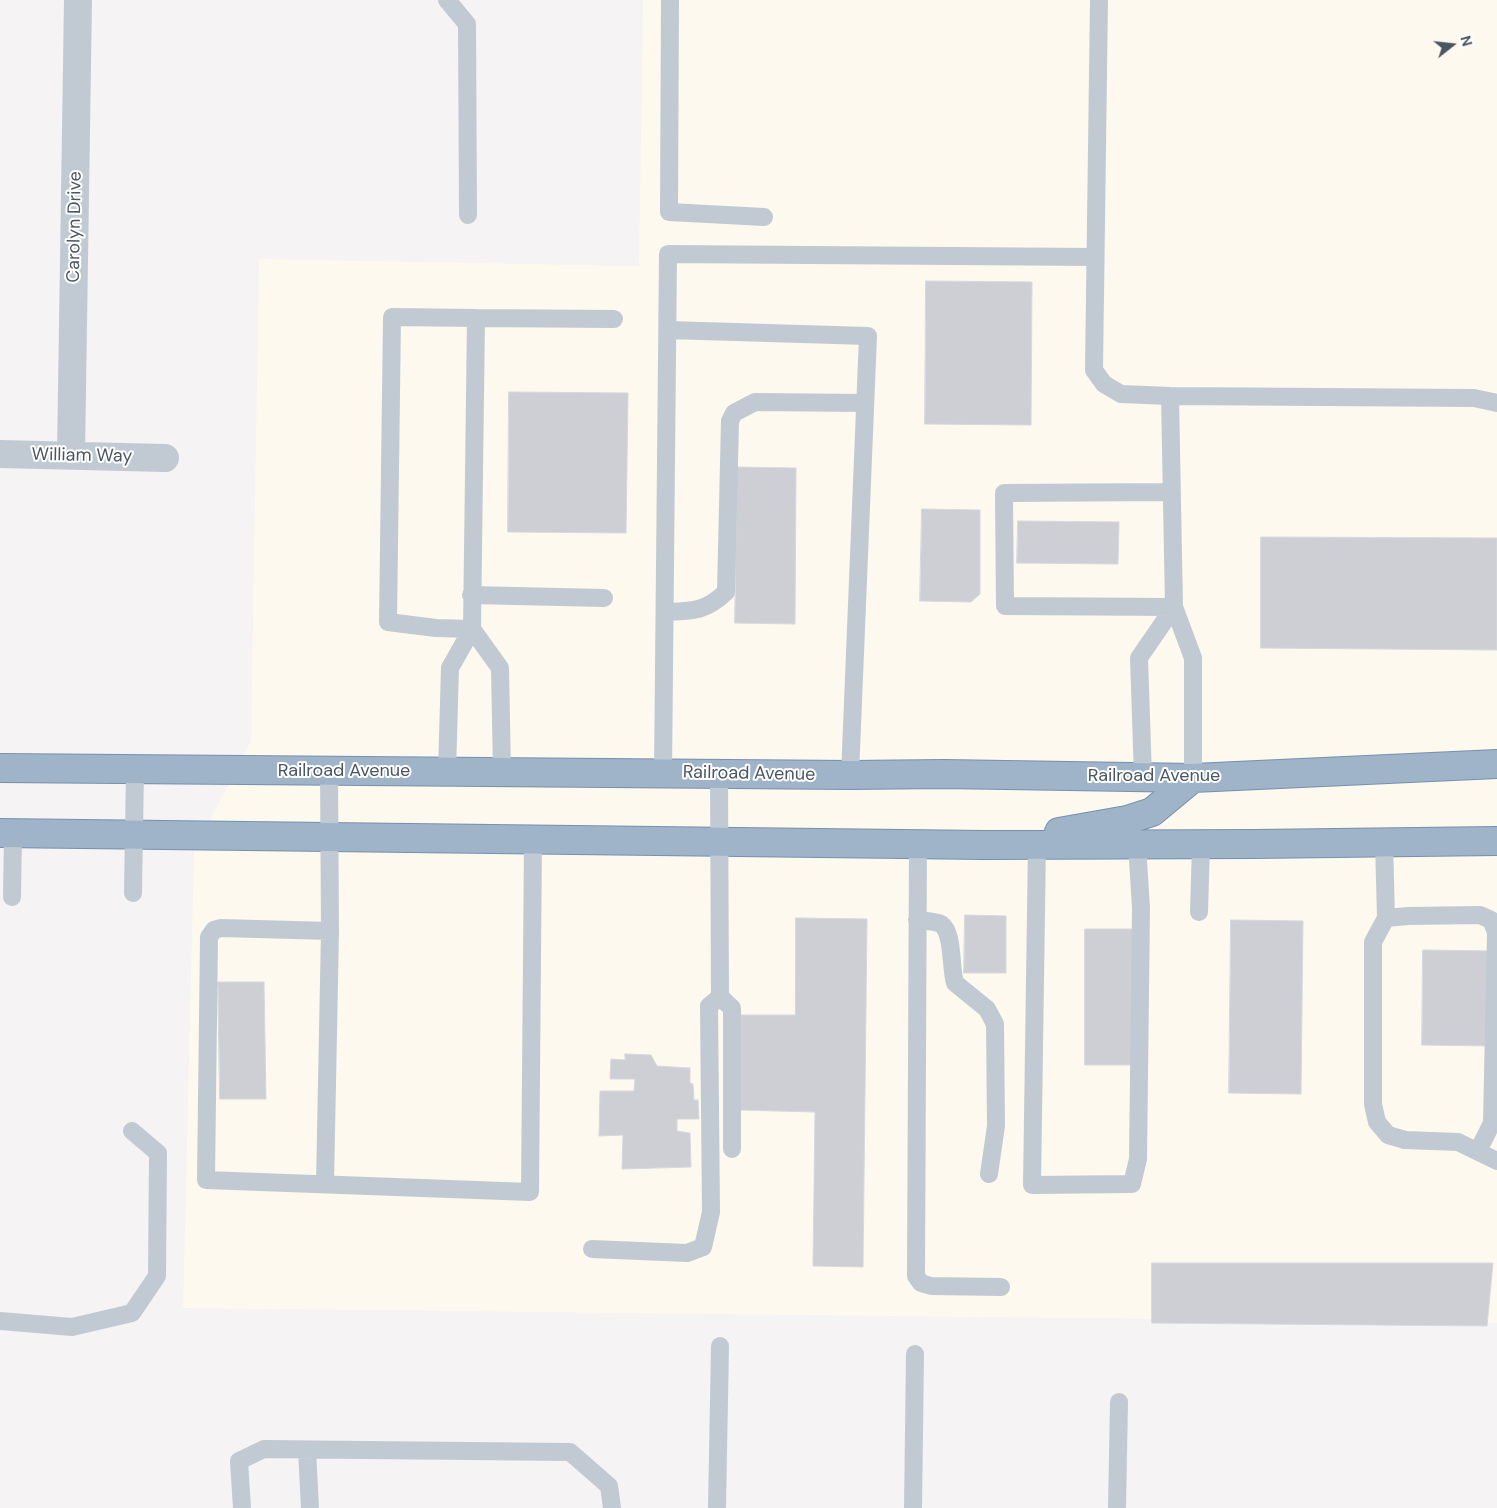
<!DOCTYPE html>
<style>
body{margin:0}
#map{position:relative;width:1497px;height:1508px;overflow:hidden;background:#f5f3f3;font-family:"DM Sans",sans-serif}
canvas{display:block}
.north{position:absolute;left:1427px;top:20px;width:50px;height:50px;-webkit-text-stroke:4px #fff;paint-order:stroke;rotate:74deg;font-size:14px;font-weight:700;line-height:20px;text-align:center;color:#4a5661}
.north::after{content:'';display:block;margin:auto;width:18px;height:22px;background:#4a5661;clip-path:polygon(50% 0,100% 100%,50% 72%,0 100%)}
</style>
<div id="map">
<canvas width="1497" height="1508"></canvas>
<div class="north">N</div>
</div>
<script>
const context = document.querySelector('canvas').getContext('2d');
context.lineJoin = 'round';
function fillPath(path, color) {
  context.fillStyle = color;
  context.fill(path, 'evenodd');
}
function strokePath(path, color, width, dash) {
  context.strokeStyle = color;
  context.lineWidth = width;
  context.lineCap = dash ? 'butt' : 'round';
  context.setLineDash(dash || []);
  context.stroke(path);
}
function label(font, color, halo, rows, align = 'center') {
  context.font = font + ' "DM Sans",sans-serif';
  context.lineWidth = 4;
  context.setLineDash([]);
  context.textBaseline = 'middle';
  context.strokeStyle = halo;
  context.fillStyle = color;
  for (const [text, x, y, turn = 0] of rows) {
    context.save();
    context.translate(x, y);
    context.rotate((+turn || 0) * Math.PI / 180);
    context.textAlign = isNaN(turn) ? turn : align;
    if (halo) context.strokeText(text, 0, 0);
    context.fillText(text, 0, 0);
    context.restore();
  }
}
const commercial = new Path2D(`
 M643 0H1497V1323L183 1308 194 851 251 741 259 259 639 266Z`);
const building = new Path2D(`
 M926 281 1032 282 1031 425 925 424Z
 M509 392 628 393 626 533 508 532Z
 M737 467 796 468 795 624 735 623Z
 M922 509 980 510V594L971 602 920 601Z
 M1018 521 1119 522 1118 564 1017 563Z
 M1261 537 1497 538V650L1261 648Z
 M965 915 1006 916V973H964Z
 M796 918 867 919 863 1267 813 1266 815 1112 740 1110 741 1015H795Z
 M1231 920 1303 921 1301 1094 1229 1093Z
 M1085 929H1133V1065H1085Z
 M1423 950 1491 951 1490 1046 1422 1045Z
 M218 982H264L266 1099H220Z
 M625 1054 651 1055 657 1066 690 1068V1083L693 1084 694 1100H698L699 1119H677V1131L690 1133 691 1167 622 1169 623 1135 599 1136 600 1091H634L635 1079H610L611 1059 625 1060Z
 M1152 1263H1493L1487 1326 1152 1323Z`);
const service = new Path2D(`
 M447 0 467 24 468 215
 M670 0 669 212 764 217
 M1099 0 1094 370 1104 384 1121 394 1170 396 1474 398 1497 403
 M476 318 614 319
 M668 330 868 336 850 775
 M1170 396 1174 607 1193 658V778
 M1171 492 1004 493 1005 606 1174 607
 M471 595 604 598
 M665 612C692 611 705 612 726 592L730 421 734 413 755 402 865 403
 M472 629 500 668 502 772
 M447 772 450 668 472 629 476 318 392 317 388 622 436 628 472 629
 M663 773 668 254 1095 257
 M719 774 720 997 732 1008V1149
 M1143 777 1139 658 1174 607
 M1384 842 1386 918 1373 942V1104L1377 1122 1388 1135 1405 1140 1458 1142 1497 1161
 M918 844 916 1276 921 1283 931 1286 1001 1287
 M1037 844 1032 1185 1132 1184 1138 1159 1141 908 1137 844
 M133 893 135 770
 M12 897 13 834
 M1199 912 1201 844
 M1386 918 1408 916 1480 915 1491 920 1496 932 1492 1123 1478 1151
 M917 920C924 921 935 921 941 924 954 933 950 967 955 983L987 1009 995 1024 996 1126 989 1174
 M330 931 221 928 214 930 209 937 206 1180 530 1192 533 840
 M325 1184 330 931 329 771
 M592 1249 687 1253 703 1247 711 1212 709 1006 720 997
 M0 1321 72 1327 132 1313 157 1276 158 1153 132 1131
 M307 1450 310 1508
 M242 1508 239 1461 264 1449 570 1452 609 1486 612 1508
 M717 1508 720 1346
 M913 1508 915 1354
 M1117 1508 1119 1402`);
const minor = new Path2D(`
 M0 454 165 458
 M71 455 78 0`);
const trunk = new Path2D(`
 M0 768 850 775 944 774 1193 778 1497 764
 M1059 832 1127 820 1152 812 1193 778
 M0 833 984 845 1254 844 1497 841`);
const streetNames = [
 ["Carolyn Drive",75,227,-89],
 ["William Way",82,456,1],
 ["Railroad Avenue",344,771],
 ["Railroad Avenue",749,774,1],
 ["Railroad Avenue",1154,776]
];
fillPath(commercial, '#fdf9ef');
fillPath(building, '#cdcfd5');
strokePath(building, '#d7d9de', 1);
strokePath(trunk, '#7690ad', 30);
strokePath(service, '#c1cad2', 18);
strokePath(minor, '#c1cad2', 28);
strokePath(trunk, '#9fb4c9', 28);
label('18px', '#4a5661', '#fff', streetNames);
</script>
